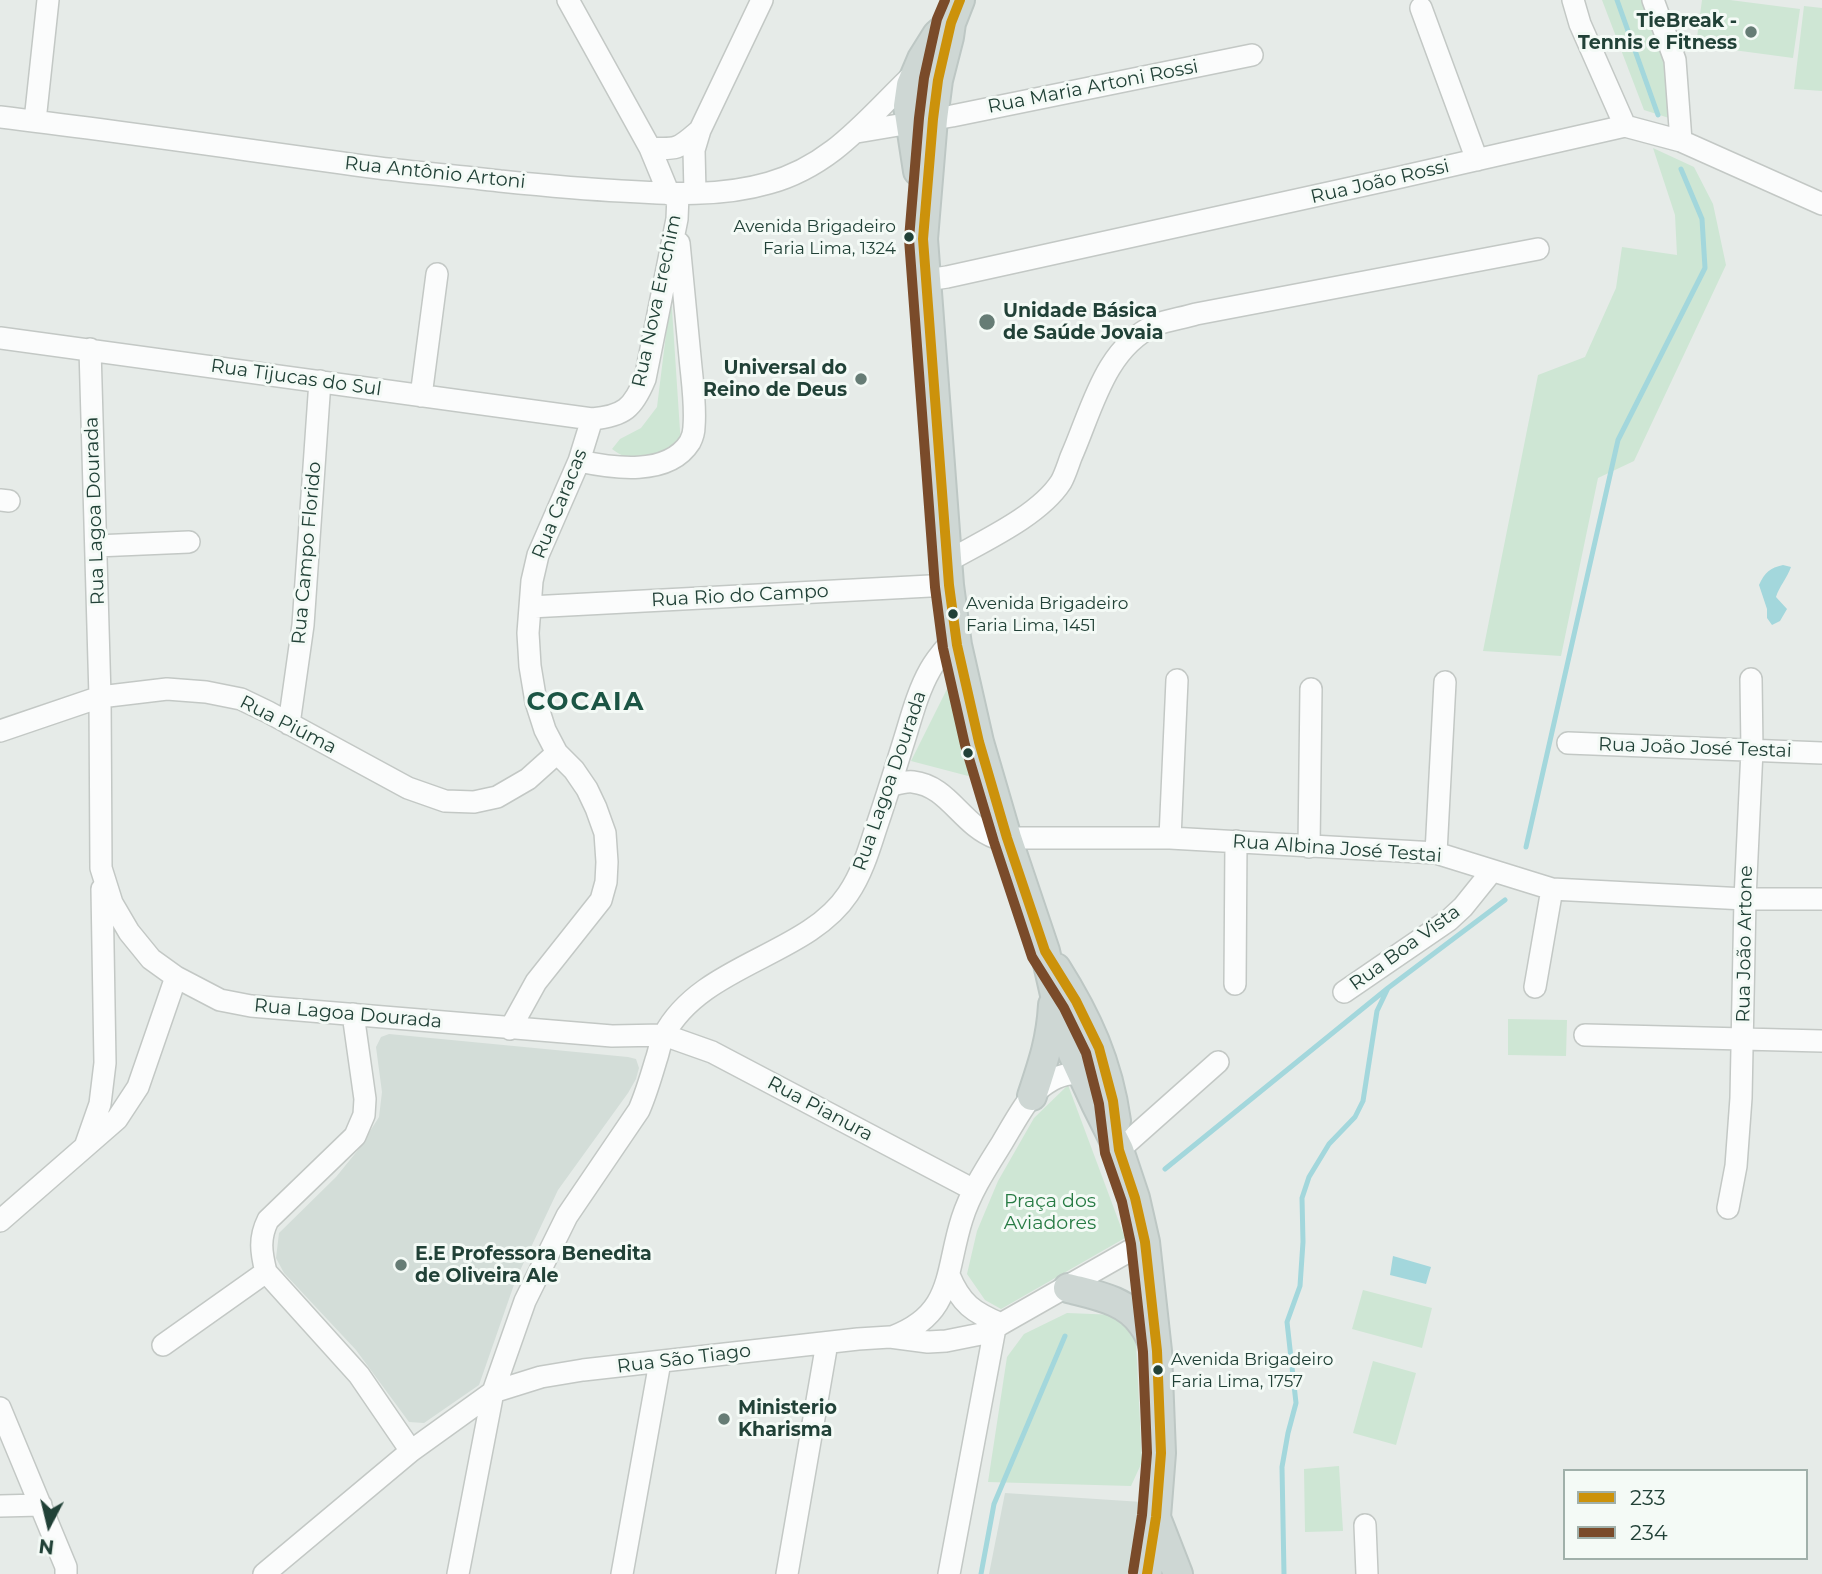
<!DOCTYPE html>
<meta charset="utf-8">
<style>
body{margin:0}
#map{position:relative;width:1822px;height:1574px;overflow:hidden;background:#e6ebe8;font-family:Montserrat,sans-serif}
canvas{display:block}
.legend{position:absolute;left:1563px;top:1469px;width:245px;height:91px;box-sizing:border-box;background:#f4faf6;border:2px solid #a0b0aa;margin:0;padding:9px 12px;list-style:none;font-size:21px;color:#214137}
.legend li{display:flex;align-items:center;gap:14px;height:35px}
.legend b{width:35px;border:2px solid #a0b0aa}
.north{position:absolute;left:14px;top:1490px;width:70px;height:70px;-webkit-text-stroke:5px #f4faf6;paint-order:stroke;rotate:187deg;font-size:19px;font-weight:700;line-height:28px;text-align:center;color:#214137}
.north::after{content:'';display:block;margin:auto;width:24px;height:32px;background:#214137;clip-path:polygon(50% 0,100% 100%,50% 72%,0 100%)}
</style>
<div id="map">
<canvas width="1822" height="1574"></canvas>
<ul class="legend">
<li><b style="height:9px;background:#cc920b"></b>233</li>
<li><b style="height:9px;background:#7a4b2a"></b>234</li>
</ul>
<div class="north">N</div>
</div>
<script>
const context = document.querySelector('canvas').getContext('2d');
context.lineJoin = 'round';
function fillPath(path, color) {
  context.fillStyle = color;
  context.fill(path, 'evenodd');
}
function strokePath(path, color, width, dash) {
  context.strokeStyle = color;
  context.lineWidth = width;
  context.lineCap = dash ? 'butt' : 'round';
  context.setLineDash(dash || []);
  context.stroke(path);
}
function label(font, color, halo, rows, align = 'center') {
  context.font = font + ' Montserrat,sans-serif';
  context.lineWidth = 6;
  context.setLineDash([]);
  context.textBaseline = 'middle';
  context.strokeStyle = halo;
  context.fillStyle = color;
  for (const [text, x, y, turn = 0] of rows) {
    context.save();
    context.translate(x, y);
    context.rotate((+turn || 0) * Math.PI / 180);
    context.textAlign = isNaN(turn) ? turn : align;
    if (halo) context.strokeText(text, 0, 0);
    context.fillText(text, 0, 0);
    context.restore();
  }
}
const built = new Path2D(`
 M389 1034 628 1057 636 1059 639 1068 636 1079 628 1093 558 1190 516 1279 479 1385 424 1423 409 1422 356 1350 284 1273 276 1258 279 1233 336 1177 358 1150 379 1117 382 1092 376 1047 381 1037Z
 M1005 1493 1142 1502 1133 1574H989Z`);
const green = new Path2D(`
 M1602 0H1644L1663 53 1669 118 1644 110Z
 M1702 0H1730L1800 9 1793 58 1696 45Z
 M1804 6 1822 8V91L1794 89Z
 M1653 148 1694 167 1713 204 1726 265 1634 461 1598 478 1561 656 1483 651 1538 375 1585 357 1616 288 1622 247 1677 255 1675 215Z
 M671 294 681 446C656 456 637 468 612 449L620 439 641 428 657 407Z
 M948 687 957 707 972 777 911 761Z
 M1508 1019 1567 1020 1566 1056 1508 1055Z
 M1068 1085 1125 1238 1001 1309 985 1300 967 1274 977 1231 998 1181 1034 1118Z
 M1363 1290 1432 1308 1422 1348 1352 1329Z
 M1067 1313 1117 1315 1136 1342 1142 1462 1131 1486 988 1482 1007 1357 1024 1334Z
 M1373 1361 1416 1373 1396 1445 1353 1433Z
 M1339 1466 1343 1531 1305 1532 1304 1469Z`);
const water = new Path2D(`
 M1783 565 1791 567C1787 578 1779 587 1776 597L1787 609 1780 621 1772 625 1767 618V609L1759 585C1765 572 1770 568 1783 565Z
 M1393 1256 1431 1267 1426 1284 1390 1275Z`);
const stream = new Path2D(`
 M1617 0 1658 115
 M1526 847 1618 440 1705 268 1702 219 1681 169
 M1165 1169 1388 988 1505 900
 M981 1574 994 1504 1065 1336
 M1284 1574 1282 1467 1288 1433 1296 1403 1287 1322 1300 1286 1303 1242 1302 1198 1309 1177 1329 1144 1355 1117 1363 1101 1377 1011 1388 988`);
const minor = new Path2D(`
 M568 0 650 148 669 194
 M1573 0 1580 24 1625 126
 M1653 0 1675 60 1681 141
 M1421 8 1477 160
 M0 117C126 132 252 151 379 168 419 173 460 176 500 181 540 185 581 189 621 191 670 194 721 197 769 183 834 165 869 116 915 73
 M35 121 48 0
 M857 132 952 116 1252 55
 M650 148C679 150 679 148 700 130
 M695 193 694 150 700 130 762 0
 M927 280 947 277 1392 179 1625 126 1681 141 1822 204
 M0 338 592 419C624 416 633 408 645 379L677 219 678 195
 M90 349 100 697 101 868 112 903 129 932 151 959 176 977 220 1000 251 1006 612 1036 664 1035 712 1052 974 1190
 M421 396 437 274
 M579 461C612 468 668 477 690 442 692 438 694 432 694 427 696 404 692 380 690 357 686 319 683 281 679 243
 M0 500 9 501
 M96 546 189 542
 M948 561C983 541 1039 516 1061 482 1065 475 1068 465 1071 457 1092 410 1104 349 1155 325 1168 320 1183 318 1196 314L1538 249
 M530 607 949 585
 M289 724 303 625 320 381
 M0 731 100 697 167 689 206 692 241 699 268 712 408 788 445 801 474 802 497 797 528 779 557 753
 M1568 743 1822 753
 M890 786C897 784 905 781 913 782 949 786 961 825 996 838H1170L1436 853 1552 889 1745 899H1822
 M1170 838 1177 680
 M1309 847 1311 689
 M1436 853 1445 682
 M1235 984 1236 841
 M1535 987 1552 889
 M1344 992 1449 920 1463 907 1492 871
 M353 1014 365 1099 364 1115 355 1136 268 1220C259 1238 261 1252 266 1272L359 1375 411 1451
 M510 1029 536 982 601 900 606 882 607 862 605 833 596 808 587 789 574 770 557 753 545 730 536 702 530 666 528 633 532 581 538 555 579 461 592 419
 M1585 1035 1822 1041
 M86 1144 100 1104 105 1063 102 889
 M1119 1150 1218 1062
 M1728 1208 1736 1166 1741 1098 1745 899 1752 750 1751 679
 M0 1221 117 1119 138 1087 176 977
 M949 1275C961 1304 973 1312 1001 1324
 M892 1337C954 1314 945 1272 962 1219 971 1191 987 1167 1002 1143 1011 1128 1020 1111 1031 1097 1036 1091 1045 1084 1052 1080 1064 1073 1081 1072 1094 1072
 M163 1345 266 1272
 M0 1408 66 1567V1574
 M0 1506 41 1505
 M1365 1525 1367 1574
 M264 1574 411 1451 493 1392 541 1377 583 1370 858 1339 890 1337 928 1342 946 1341 981 1334 1001 1324 1145 1242
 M458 1574 493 1392 525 1301 567 1216 639 1110C646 1094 651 1077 656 1060 659 1052 660 1042 664 1035 701 964 807 956 848 894 861 875 868 853 875 831 885 802 894 773 903 744 911 719 917 693 930 670 937 657 947 647 956 636
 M622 1574 660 1362
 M787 1574 827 1343
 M949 1574 995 1328`);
const major = new Path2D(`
 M960 0 951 23 949 37 938 80 933 119 923 239 949 585 957 645 979 742 1007 838 1045 951 1058 1008 1073 1054 1096 1104 1119 1150 1135 1198 1145 1242 1157 1351 1161 1453 1156 1517 1147 1574
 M918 171 908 106 911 85 922 59 937 35 946 27
 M1056 968C1087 1017 1108 1063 1116 1121
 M1032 1096C1043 1063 1051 1040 1053 1005
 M1068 1288C1095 1295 1127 1300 1143 1325 1148 1331 1151 1339 1154 1346
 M1157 1520 1178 1574`);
const bus1 = new Path2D(`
 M960 0 951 23 938 80 933 119 923 239 949 585 957 645 979 742 1007 838 1045 951 1076 1001 1099 1048 1113 1101 1119 1150 1135 1198 1145 1242 1157 1351 1161 1453 1156 1517 1147 1574`);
const bus2 = new Path2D(`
 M945 0 937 19 924 78 919 118 909 239 935 587 943 648 965 745 994 842 1032 957 1064 1008 1086 1053 1099 1104 1105 1153 1122 1202 1131 1244 1143 1352 1147 1453 1142 1515 1133 1572`);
const markers = [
 [1751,32,7,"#667c75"],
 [909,237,6,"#214137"],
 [987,322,9,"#667c75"],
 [861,379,7,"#667c75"],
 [953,614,6,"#214137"],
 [968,753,6,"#214137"],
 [401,1265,7,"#667c75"],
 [1158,1370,6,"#214137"],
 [724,1419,7,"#667c75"]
];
const busNames = [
 ["Avenida Brigadeiro",896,227,"right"],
 ["Faria Lima, 1324",896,249,"right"],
 ["Avenida Brigadeiro",966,604],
 ["Faria Lima, 1451",966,626],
 ["Avenida Brigadeiro",1171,1360],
 ["Faria Lima, 1757",1171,1382]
];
const poiNames = [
 ["TieBreak -",1737,21,"right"],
 ["Tennis e Fitness",1737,43,"right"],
 ["Unidade Básica",1003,311],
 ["de Saúde Jovaia",1003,333],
 ["Universal do",847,368,"right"],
 ["Reino de Deus",847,390,"right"],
 ["E.E Professora Benedita",415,1254],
 ["de Oliveira Ale",415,1276],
 ["Ministerio",738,1408],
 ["Kharisma",738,1430]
];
const streetNames = [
 ["Rua Maria Artoni Rossi",1093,87,-11],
 ["Rua Antônio Artoni",435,173,6],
 ["Rua João Rossi",1380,182,-13],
 ["Rua Nova Erechim",657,301,-78],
 ["Rua Tijucas do Sul",296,378,8],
 ["Rua Caracas",560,504,-68],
 ["Rua Lagoa Dourada",95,511,-92],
 ["Rua Campo Florido",307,553,-85],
 ["Rua Rio do Campo",740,596,-3],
 ["Rua Piúma",288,725,27],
 ["Rua João José Testai",1695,748,2],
 ["Rua Lagoa Dourada",890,781,-71],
 ["Rua Albina José Testai",1337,849,4],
 ["Rua João Artone",1745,944,-89],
 ["Rua Boa Vista",1405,948,-36],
 ["Rua Lagoa Dourada",348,1014,5],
 ["Rua Pianura",820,1109,28],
 ["Rua São Tiago",684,1359,-7]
];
const parkNames = [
 ["Praça dos",1050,1201],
 ["Aviadores",1050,1223]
];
const districtNames = [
 ["COCAIA",586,702]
];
fillPath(built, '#d3ddd8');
fillPath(green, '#cee6d4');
fillPath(water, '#a3d7dc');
strokePath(stream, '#a3d7dc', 5);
strokePath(minor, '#c3c8c5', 24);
strokePath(major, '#bdc7c4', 32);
strokePath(minor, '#fbfcfc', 21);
strokePath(major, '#ced7d4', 28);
strokePath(bus1, '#cc920b', 10);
strokePath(bus2, '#7a4b2a', 10);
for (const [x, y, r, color] of markers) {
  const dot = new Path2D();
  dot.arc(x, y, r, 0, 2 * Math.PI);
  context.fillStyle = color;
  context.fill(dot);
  strokePath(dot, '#f4faf6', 2.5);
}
label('17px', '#214137', '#f4faf6', busNames, 'left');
label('bold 19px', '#214137', '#f4faf6', poiNames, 'left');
label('19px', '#214137', '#f4faf6', streetNames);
label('19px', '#277b44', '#f4faf6', parkNames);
context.letterSpacing = '2px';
label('bold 26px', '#1b5544', '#f4faf6', districtNames);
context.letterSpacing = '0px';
</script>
